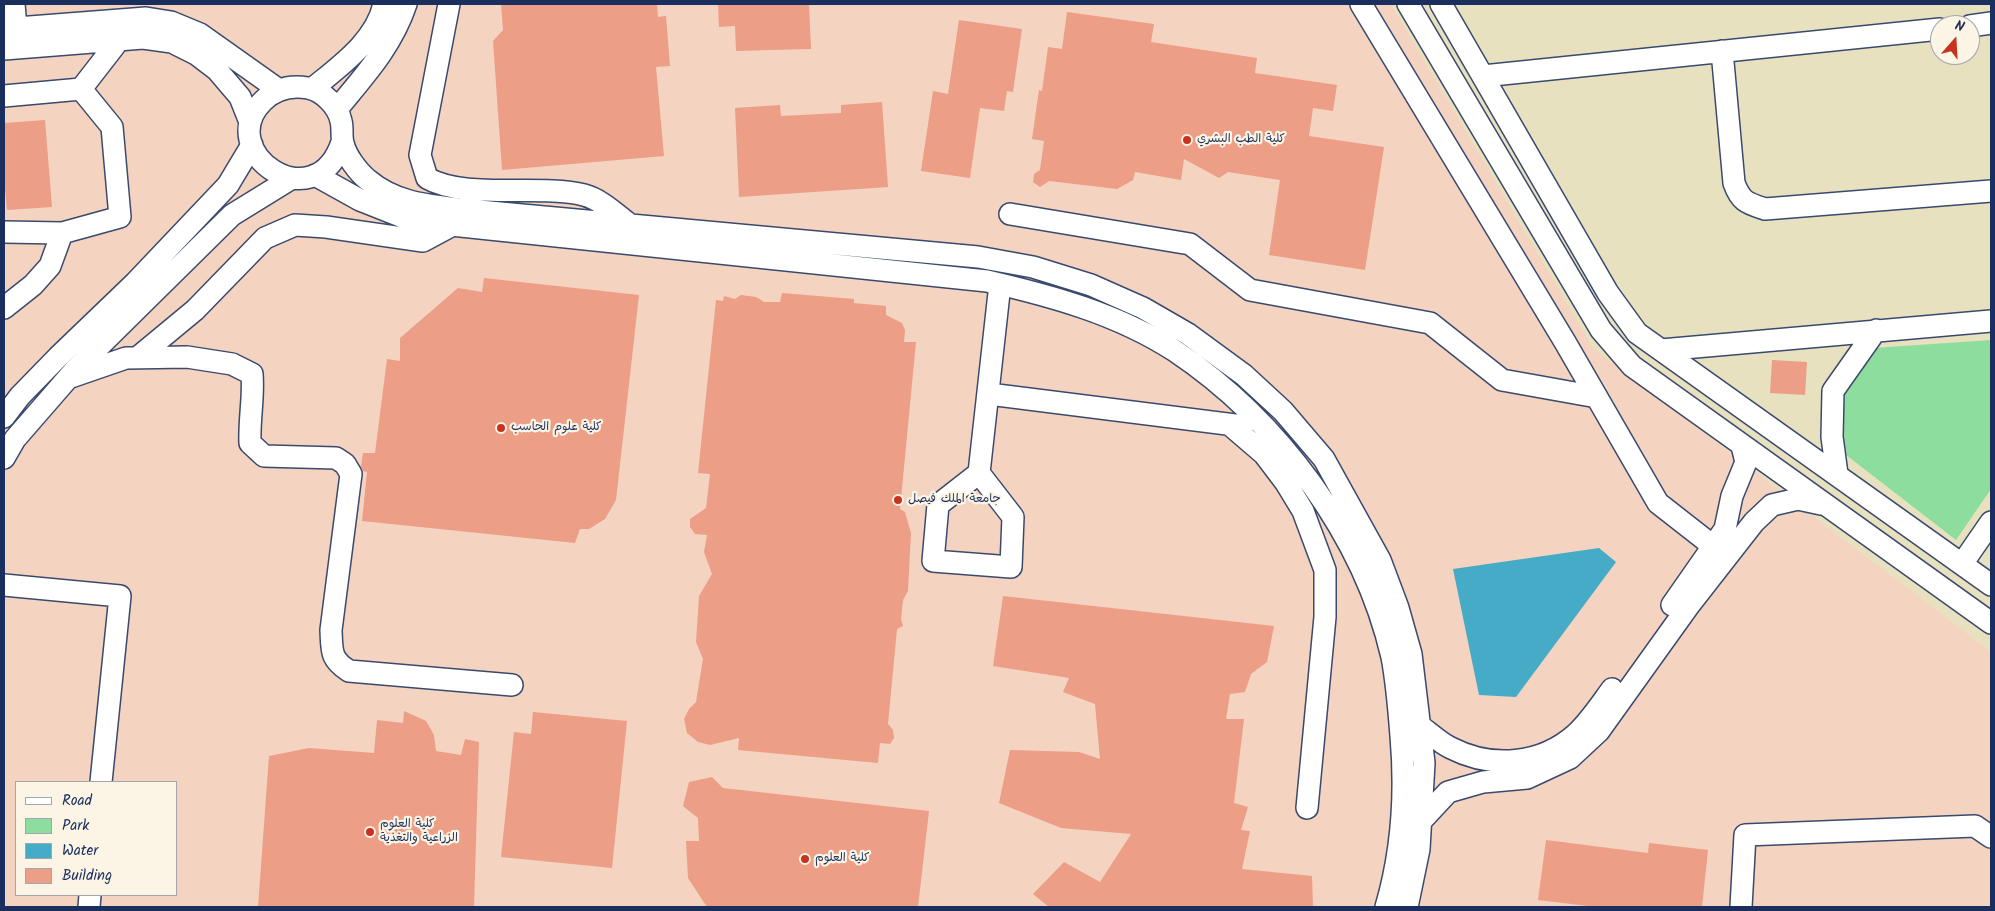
<!DOCTYPE html>
<meta charset="utf-8">
<style>
body{margin:0}
#map{position:relative;width:1995px;height:911px;overflow:hidden;background:#e8e1bf;font-family:Kalam,sans-serif}
canvas{display:block}
.frame{position:absolute;inset:0;border:5px solid #1b2f5e;pointer-events:none}
.legend{position:absolute;left:15px;top:781px;width:162px;height:115px;box-sizing:border-box;background:#fcf5e5;border:1px solid #a2a6af;margin:0;padding:6px 9px;list-style:none;font-size:15px;color:#1b2f5e}
.legend li{display:flex;align-items:center;gap:10px;height:25px}
.legend b{width:25px;border:1px solid #a2a6af}
.north{position:absolute;left:1930px;top:15px;width:50px;height:50px;box-sizing:border-box;background:#fcf5e5;border:1px solid #a2a6af;border-radius:50%;rotate:19deg;font-size:14px;font-weight:700;line-height:20px;text-align:center;color:#1b2f5e}
.north::after{content:'';display:block;margin:auto;width:18px;height:22px;background:#c8321e;clip-path:polygon(50% 0,100% 100%,50% 72%,0 100%)}
</style>
<div id="map">
<canvas width="1995" height="911"></canvas>
<div class="frame"></div>
<ul class="legend">
<li><b style="height:6px;background:#fff"></b>Road</li>
<li><b style="height:14px;background:#8cdd9e"></b>Park</li>
<li><b style="height:14px;background:#46abc6"></b>Water</li>
<li><b style="height:14px;background:#ec9e87"></b>Building</li>
</ul>
<div class="north">N</div>
</div>
<script>
const context = document.querySelector('canvas').getContext('2d');
context.lineJoin = 'round';
function fillPath(path, color) {
  context.fillStyle = color;
  context.fill(path, 'evenodd');
}
function strokePath(path, color, width, dash) {
  context.strokeStyle = color;
  context.lineWidth = width;
  context.lineCap = dash ? 'butt' : 'round';
  context.setLineDash(dash || []);
  context.stroke(path);
}
function label(font, color, halo, rows, align = 'center') {
  context.font = font + ' Kalam,"Playpen Sans Arabic",sans-serif';
  context.lineWidth = 4.5;
  context.setLineDash([]);
  context.textBaseline = 'middle';
  context.strokeStyle = halo;
  context.fillStyle = color;
  for (const [text, x, y, turn = 0] of rows) {
    context.save();
    context.translate(x, y);
    context.rotate((+turn || 0) * Math.PI / 180);
    context.textAlign = isNaN(turn) ? turn : align;
    if (halo) context.strokeText(text, 0, 0);
    context.fillText(text, 0, 0);
    context.restore();
  }
}
const built = new Path2D(`
 M4 4H1391L1593 348 1991 652V907H4ZM16 782H176V895H16Z`);
const green = new Path2D(`
 M1991 340V489L1956 540 1841 451 1840 397 1874 348Z`);
const water = new Path2D(`
 M1599 548 1616 562 1516 697 1479 695 1453 569Z`);
const building = new Path2D(`
 M501 4H657L658 17 666 16 670 66 656 67 664 156 502 170 493 41 503 30Z
 M718 4H809L811 49 736 51 735 26 719 27Z
 M1067 12 1154 24 1151 42 1257 58 1255 73 1337 85 1333 111 1313 108 1309 136 1384 147 1365 270 1269 255 1280 180 1228 172 1219 178 1184 159 1181 180 1135 172 1133 180 1117 189 1049 181 1040 187 1033 182 1034 174 1040 170 1044 141 1032 139 1039 90 1042 91 1048 47 1062 49Z
 M959 20 1022 29 1013 92 1007 91 1004 111 980 108 970 178 921 171 933 91 948 94Z
 M882 102 888 187 739 197 735 108 780 105 781 116 841 113V105Z
 M45 120 52 207 7 210 4 178V123Z
 M484 278 639 295 616 500 605 519 589 529H580L575 543 362 521 367 472 363 471 361 466 363 453H375L387 359 400 361V338L458 288 482 292Z
 M782 293 854 299V303L886 306V315L902 323 905 330 904 342H916L900 509 905 512 911 533 908 591 903 600 901 619 903 626 897 629 888 724 893 730 894 738 890 744 880 743 878 763 738 750 739 738 710 745 698 742 687 733 684 719 689 709 696 702 703 659 696 642 699 596 712 574 704 552 707 535 695 534 690 527V519L706 508 710 474 698 473 716 300 723 301 724 296 735 299 741 295 756 297 764 302H780Z
 M1772 360 1807 362 1805 395 1770 393Z
 M1003 596 1274 626 1267 662 1251 674 1245 692 1230 694 1226 719H1244L1234 803 1248 807 1241 830 1250 831 1242 869 1312 876 1313 907H1049L1033 894 1064 862 1100 882 1131 834 1061 828 999 803 1010 750 1079 752 1100 759 1095 704 1063 692 1069 678 993 666Z
 M404 711 426 721 434 735 436 751 461 755 465 739 479 742 474 907H258L269 756 309 748 374 753 377 720 403 723Z
 M533 712 627 721 612 868 501 857 514 732 531 734Z
 M712 777 723 788 929 811 918 907H707L688 878 686 841H699L698 818 683 806 689 782Z
 M1546 840 1648 853 1649 843 1708 850 1702 907H1596L1538 900Z`);
const minor = new Path2D(`
 M14 4 16 28
 M449 4 420 155 427 178C465 200 539 184 584 195 600 199 616 214 629 224
 M1361 4 1565 342 1658 503 1713 546
 M1408 4 1601 330 1632 366 1991 623
 M1441 4 1608 293 1637 333 1991 585
 M1970 26 1991 23
 M4 29 146 18 171 22 200 34 279 90
 M4 49 143 38 172 42 196 54 217 70 240 97 250 122
 M1722 51 1734 183C1741 202 1747 203 1765 209L1991 191
 M1483 76 1940 29
 M81 89 119 40
 M312 89C340 66 376 41 384 4
 M4 96 81 89 112 127 120 217 62 233 4 232
 M337 109C365 75 392 46 406 4
 M342 142C315 223 212 151 263 101 275 89 291 85 308 88 323 91 338 106 341 121 343 128 341 136 343 143 346 156 358 172 368 180 394 202 425 205 457 209L978 257 1033 267 1091 285 1143 308 1188 334 1244 375 1283 411 1324 459 1380 560 1398 608 1411 654 1424 763 1419 849 1407 907
 M315 175 360 200 413 221 987 281C1052 296 1118 314 1175 351 1278 420 1364 535 1392 657 1397 683 1399 710 1401 736 1406 793 1402 852 1386 907
 M1010 214 1190 244 1250 290 1430 323 1502 380 1597 397
 M4 308 33 285 50 266 62 233
 M1661 350 1991 321
 M137 358 195 310 265 238 295 225 326 227 423 241 451 226
 M68 378 126 358 187 357 232 364 252 374C254 397 249 419 250 443L264 456 336 458 345 464 351 474 331 630C332 651 330 659 349 671L512 685
 M989 394 1243 426
 M4 417 20 396 58 357 135 283 228 185 252 145
 M1229 424 1264 454 1286 483 1303 511 1325 570V617L1307 808
 M4 458 15 439 75 370 232 215 292 178
 M979 473 1013 517 1011 567 933 561 938 505 979 473 1000 284
 M1837 474 1832 437 1833 391 1876 330
 M1962 564 1991 522
 M4 585 120 596 101 782
 M1672 605 1725 529 1732 496 1746 462 1742 446
 M1420 726C1430 733 1440 743 1451 748 1492 769 1541 765 1576 734 1590 721 1601 704 1612 689
 M1421 821 1448 792 1483 782 1527 778 1570 758 1599 731 1690 604 1754 522 1772 505 1798 499 1821 504
 M89 907 90 895
 M1741 907 1745 835 1975 826 1991 837`);
const markers = [
 [1187,140,5,"#c8321e"],
 [501,428,5,"#c8321e"],
 [898,500,5,"#c8321e"],
 [370,832,5,"#c8321e"],
 [805,859,5,"#c8321e"]
];
const poiNames = [
 ["كلية الطب البشري",1197,140],
 ["كلية علوم الحاسب",511,428],
 ["جامعة الملك فيصل",908,500],
 ["كلية العلوم",380,825],
 ["الزراعية والتغذية",380,839],
 ["كلية العلوم",815,859]
];
fillPath(built, '#f4d3c0');
fillPath(green, '#8cdd9e');
fillPath(water, '#46abc6');
fillPath(building, '#ec9e87');
strokePath(minor, '#3a4a6d', 24);
strokePath(minor, '#fff', 21);
for (const [x, y, r, color] of markers) {
  const dot = new Path2D();
  dot.arc(x, y, r, 0, 2 * Math.PI);
  context.fillStyle = color;
  context.fill(dot);
  strokePath(dot, '#fcf5e5', 2);
}
label('12px', '#1b2f5e', '#fcf5e5', poiNames, 'left');
</script>
